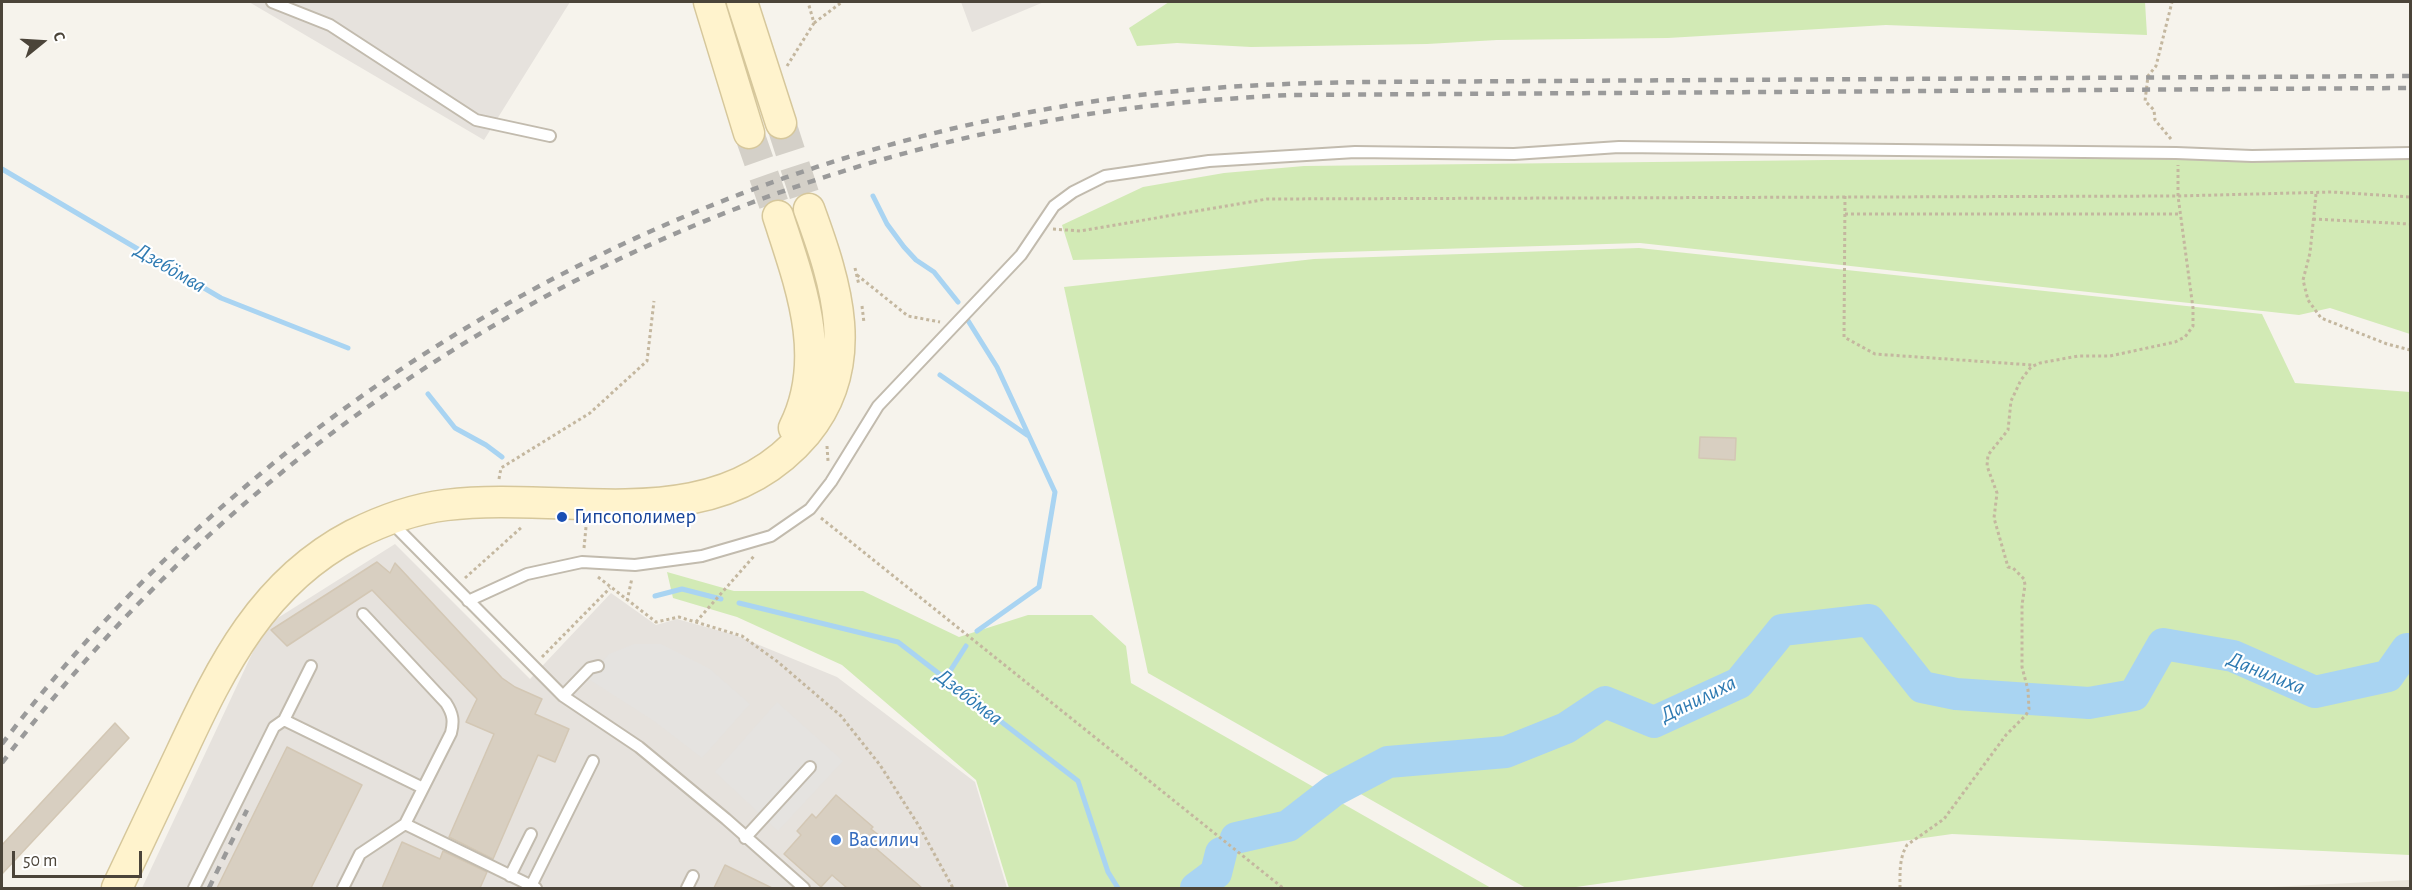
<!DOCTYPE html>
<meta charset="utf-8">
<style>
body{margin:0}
#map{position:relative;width:2412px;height:890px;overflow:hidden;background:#f6f3ec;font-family:"Alegreya Sans",sans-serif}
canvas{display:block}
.frame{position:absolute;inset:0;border:3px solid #4b4439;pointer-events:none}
.north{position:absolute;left:12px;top:12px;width:60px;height:60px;-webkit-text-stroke:4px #fff;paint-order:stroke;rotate:72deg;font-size:16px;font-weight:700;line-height:24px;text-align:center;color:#4b4439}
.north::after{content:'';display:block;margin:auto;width:21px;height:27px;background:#4b4439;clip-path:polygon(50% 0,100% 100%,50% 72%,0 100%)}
.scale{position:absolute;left:12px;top:851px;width:130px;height:27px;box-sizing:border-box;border:3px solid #4b4439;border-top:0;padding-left:8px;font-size:18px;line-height:21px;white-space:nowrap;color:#4b4439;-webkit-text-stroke:4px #fff;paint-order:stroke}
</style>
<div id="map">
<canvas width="2412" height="890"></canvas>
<div class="frame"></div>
<div class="north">С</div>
<div class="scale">50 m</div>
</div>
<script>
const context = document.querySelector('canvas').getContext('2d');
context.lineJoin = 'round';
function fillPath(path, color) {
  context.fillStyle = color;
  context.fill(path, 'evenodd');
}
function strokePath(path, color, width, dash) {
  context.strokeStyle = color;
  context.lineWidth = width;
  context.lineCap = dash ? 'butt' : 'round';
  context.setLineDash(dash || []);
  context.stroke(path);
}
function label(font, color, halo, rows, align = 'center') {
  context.font = font + ' "Alegreya Sans",sans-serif';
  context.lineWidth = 4.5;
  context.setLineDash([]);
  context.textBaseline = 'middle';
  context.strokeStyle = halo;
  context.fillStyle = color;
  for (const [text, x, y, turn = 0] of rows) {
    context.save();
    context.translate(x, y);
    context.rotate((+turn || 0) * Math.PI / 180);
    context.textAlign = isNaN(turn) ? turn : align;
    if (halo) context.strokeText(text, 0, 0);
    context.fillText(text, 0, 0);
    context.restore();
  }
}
const residential = new Path2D(`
 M2410 880V888H2252Z`);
const industrial = new Path2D(`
 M249 2H570L484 140Z
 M961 2H1044L972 32Z
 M395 544 530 679 611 593 656 625 677 619 735 635 837 677 975 782 1007 888H142L265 626Z`);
const green = new Path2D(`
 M1169 2H2145L2147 35 1886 25 1668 38 1497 40 1427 44 1251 47 1177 43 1137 46 1129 28Z
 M2410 158V334L2330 308 2299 315 1640 243 1073 260 1062 225 1143 187 1224 173 1304 166 1827 160Z
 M1639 248 2262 314 2295 383 2410 392V855L1952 834 1569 888H1526L1148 673 1064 287 1314 259Z
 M667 572 734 591H863L959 637 1028 615H1092L1126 646 1131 683 1491 888H1009L976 780 842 665 737 617 673 598Z`);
const parking = new Path2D(`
 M634 644H661L710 669 750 704 702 758 654 721 587 678 609 654Z
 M777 702 843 761 778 831 715 772Z`);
const stream = new Path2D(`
 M2 169 221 298 348 348
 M873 196 887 224 904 247 916 260 934 272 958 302
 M967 319 997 367 1055 492 1039 587 977 631
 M940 375 1027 435
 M428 394 455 428 486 445 502 457
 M655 596 682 589 721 599
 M739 603 898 642 1078 781 1108 872 1118 888
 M945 679 966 646`);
const river = new Path2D(`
 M1236 838 1288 826 1333 791 1388 762 1506 752 1566 728 1605 702 1654 722 1739 683 1782 630 1869 620 1922 687 1956 694 2089 703 2134 695 2163 644 2233 656 2315 692 2388 676 2407 649H2410
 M1196 888 1216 873 1221 853`);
const building = new Path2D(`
 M1700 437 1736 438 1735 460 1699 458Z
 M377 562 390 573 395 563 502 678 515 687 542 699 535 714 569 729 555 762 538 755 493 859 449 837 494 734 466 722 477 699 372 590 287 646 271 630Z
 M115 723 129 738 2 874V845Z
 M287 747 362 785 311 888H217Z
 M836 795 873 827 871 829 880 836 872 845 922 888H847L832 875 821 887 784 854 801 835 797 831 812 814 816 818Z
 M402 842 440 859 443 851 487 872 480 888H382Z
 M725 865 772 888H714Z`);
const secondaryTunnel = new Path2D(`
 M781 123 809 209
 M749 133 778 216`);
const path = new Path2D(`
 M814 23 842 2
 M787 66 814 23 808 2
 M2171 139 2155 120 2154 110 2145 101 2148 76 2156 66 2172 2
 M2316 194 2310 253 2303 280 2308 300 2321 318 2387 344 2410 350
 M1845 196 1844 337 1875 354 2032 365
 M1845 214H2181
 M2313 219 2410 224
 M1053 229 1080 231 1267 199 2178 196 2332 192 2410 197
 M855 268 859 285
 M857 275 908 316 940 322
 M862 306 864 323
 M827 446 828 461
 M499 479 501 468 590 413 647 361 654 301
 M821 518 1283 888
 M584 548 586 527
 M598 577 656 622 679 617 742 636 778 662 841 716 880 765 919 826 953 888
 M465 578 522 527
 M627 601 632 578
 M696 622 754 556
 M542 657 610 588
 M1900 888C1900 874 1899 858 1907 845L1944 819 2006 735 2026 715 2029 709 2028 690 2022 667V605L2025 585 2024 579 2013 568 2008 567 1994 518 1997 493 1987 466 1988 455 2008 430 2011 401 2021 380 2031 367 2040 363 2078 356H2110L2175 342 2185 337 2193 326V308L2178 196V165`);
const lane = new Path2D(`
 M272 2 330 25 476 120 550 136
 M390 521 563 696 639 747 726 819 804 888
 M468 601 527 574 582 562 635 565 702 556 771 536 810 509 831 482 878 406 1021 255 1054 206 1073 192 1105 176 1209 161 1355 152 1514 154 1619 147 2176 153 2252 156 2410 153
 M311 666 284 720 423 788
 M563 696 590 668 598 666
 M405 824 536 888
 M745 838 810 767
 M510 876 531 834
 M531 886 593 761
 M194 888 274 727 284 720
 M343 888 360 854 405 824 451 733C454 721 453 714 446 703L363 614
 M687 888 693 876`);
const secondary = new Path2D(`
 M709 2 749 133
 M742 2 781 123
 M778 216C800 284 829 358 794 428
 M117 888C138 843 160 798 181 753 222 665 263 582 353 535 381 521 414 509 446 505 567 490 714 542 806 433 863 364 836 283 809 209`);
const rail = new Path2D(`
 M2 744C258 404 651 173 1071 105 1170 88 1271 83 1371 82L2410 76
 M2 763C260 420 641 190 1065 118 1139 105 1214 99 1289 95L2410 88
 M209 888 247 810`);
const markers = [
 [562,517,6,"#1a4fb4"],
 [836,840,6,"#3f7fe0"]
];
const transitNames = [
 ["Гипсополимер",574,517]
];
const shopNames = [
 ["Василич",848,840]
];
const waterNames = [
 ["Дзебӧмва",170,268,30],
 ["Данилиха",2266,673,22],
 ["Дзебӧмва",969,697,38],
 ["Данилиха",1698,699,-26]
];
fillPath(residential, '#eae5da');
fillPath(industrial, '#e6e2dd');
fillPath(green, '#d2eab5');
fillPath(parking, '#e5e3e0');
strokePath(stream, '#a9d4f2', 5);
strokePath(river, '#a9d4f2', 32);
fillPath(building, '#d8cfc1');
strokePath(building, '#d3c7b4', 1.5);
strokePath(secondaryTunnel, '#d4d0c8', 30, [30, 15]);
strokePath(lane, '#c2bbae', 14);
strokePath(secondary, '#d6c79b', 33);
strokePath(path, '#c4b79f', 3, [3, 3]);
strokePath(lane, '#fff', 10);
strokePath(secondary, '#fff3cd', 30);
strokePath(rail, '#9a9a9a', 4.5, [8, 8]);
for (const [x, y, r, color] of markers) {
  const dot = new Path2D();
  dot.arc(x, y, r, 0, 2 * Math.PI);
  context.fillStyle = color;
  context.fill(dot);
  strokePath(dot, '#fff', 2);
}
label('21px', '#164399', '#fff', transitNames, 'left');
label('21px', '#366cbe', '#fff', shopNames, 'left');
label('italic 22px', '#2e7ab2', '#fff', waterNames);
</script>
